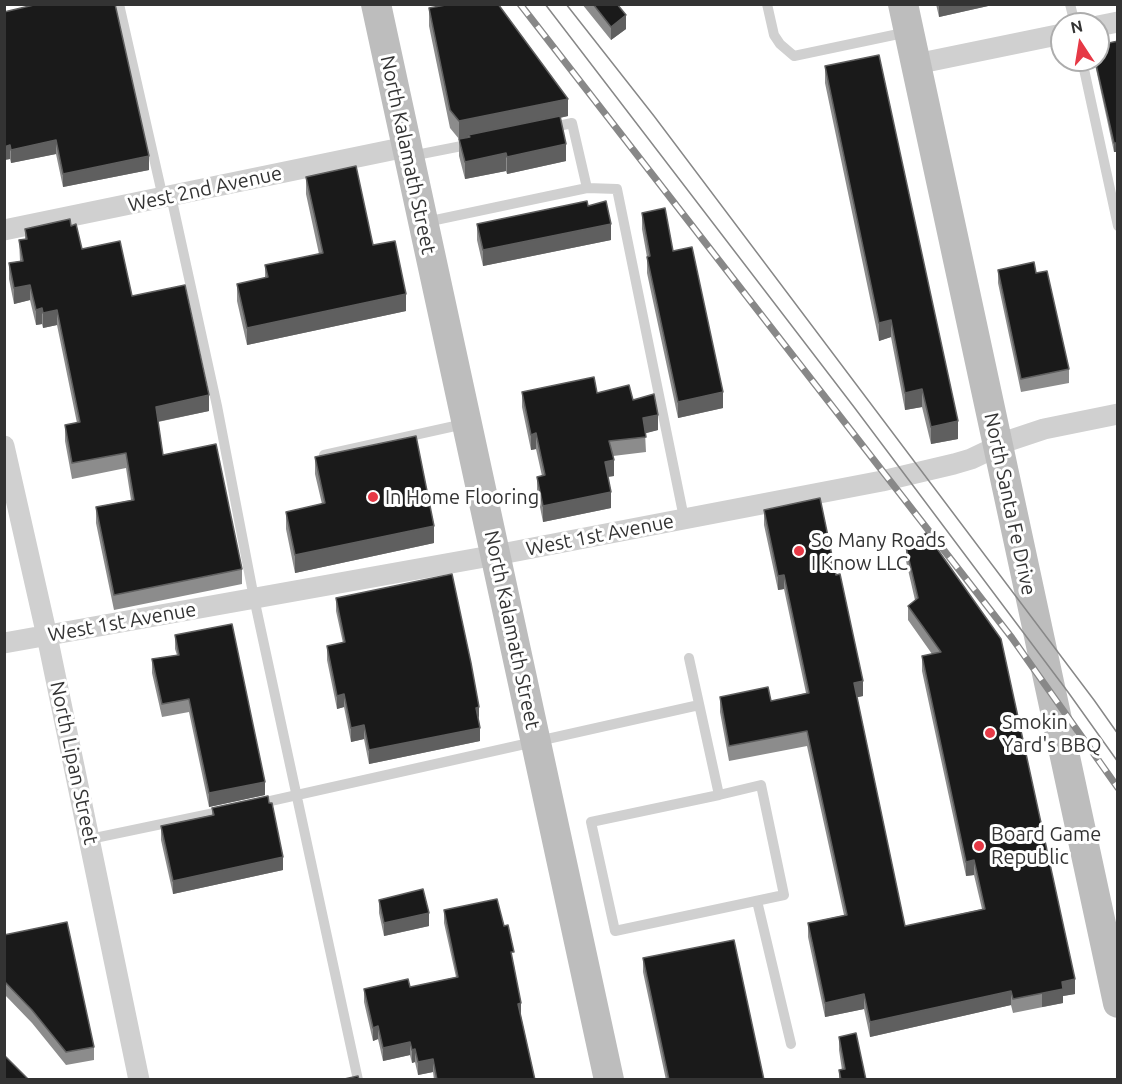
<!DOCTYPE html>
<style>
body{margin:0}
#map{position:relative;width:1122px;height:1084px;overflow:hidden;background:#fff;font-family:Ubuntu,sans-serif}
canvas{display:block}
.frame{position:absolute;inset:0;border:6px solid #333;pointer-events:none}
.north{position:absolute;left:1050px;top:12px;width:60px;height:60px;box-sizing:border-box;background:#fff;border:2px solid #adadad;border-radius:50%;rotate:348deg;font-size:16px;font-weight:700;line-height:24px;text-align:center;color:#333}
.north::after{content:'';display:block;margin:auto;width:21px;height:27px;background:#e63946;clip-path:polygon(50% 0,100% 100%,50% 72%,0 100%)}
</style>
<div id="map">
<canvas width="1122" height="1084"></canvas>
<div class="frame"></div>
<div class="north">N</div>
</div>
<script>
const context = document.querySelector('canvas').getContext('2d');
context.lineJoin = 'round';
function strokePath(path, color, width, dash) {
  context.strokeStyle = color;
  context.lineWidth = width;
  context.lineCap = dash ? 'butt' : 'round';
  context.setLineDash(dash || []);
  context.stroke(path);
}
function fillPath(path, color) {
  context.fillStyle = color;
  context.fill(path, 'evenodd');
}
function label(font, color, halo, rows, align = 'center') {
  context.font = font + ' Ubuntu,sans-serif';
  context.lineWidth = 6;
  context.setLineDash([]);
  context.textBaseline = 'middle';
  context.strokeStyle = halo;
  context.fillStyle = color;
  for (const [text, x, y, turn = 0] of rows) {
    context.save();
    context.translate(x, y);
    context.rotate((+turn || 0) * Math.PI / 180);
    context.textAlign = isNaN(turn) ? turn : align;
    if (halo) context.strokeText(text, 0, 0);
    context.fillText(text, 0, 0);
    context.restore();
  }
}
const lane = new Path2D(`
 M119 4 163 198
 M767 4 774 35 780 44 794 56 908 32
 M1070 4 1075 24
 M1082 60 1118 226
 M411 156 472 144
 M587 188 617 189 684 518
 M171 196 217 406 254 598 358 1080
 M426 222 587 188 572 123 549 128
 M324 455 464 424
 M689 658 719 795 761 785 784 895 615 931 591 822 719 795
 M257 804 699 705
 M90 839 224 811
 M757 901 791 1044`);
const street = new Path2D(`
 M1098 26 1118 22
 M916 64 1062 34
 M4 230 406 147
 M4 446 47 636 139 1080
 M4 643 496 555 882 481 954 464 971 459 1011 440 1044 429 1118 414`);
const secondary = new Path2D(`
 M376 4 609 1080
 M903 4 1118 1003`);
const tram = new Path2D(`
 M545 4 854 407 1068 692 1118 762
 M566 4 654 116 1094 700 1118 734`);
const rail = new Path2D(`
 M520 4 1012 638 1118 788`);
const wall = new Path2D(`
 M582 4H617L626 29 611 40Z
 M936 4H997L939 17Z
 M429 8 568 116 560 118 566 161 507 174 506 171 465 179 459 156V139L468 137 459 139 450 128 429 26Z
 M4 12 149 170 63 187 56 154 11 163 10 159 4 160Z
 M1118 41 1116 153V152H1114L1094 60H1098L1100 52V45Z
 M825 66 958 439 931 444 922 407 905 410 891 337 879 341 825 83Z
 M306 177 373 245 406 311 247 345 237 301V284L265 278V265L319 254 306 194Z
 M588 206 611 240 483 266 477 240V224Z
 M642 213 673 251 723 408 678 418 647 273V257L642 229Z
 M71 226 82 249 132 296 209 411 158 422 163 455 242 569V584L114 610 96 523V507L131 500 126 468 72 479 65 441V425L77 423 57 325 43 328 42 324 36 325 30 300 14 304 9 279V263L20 261 19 240 25 239V229Z
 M998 270 1036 273 1069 369V383L1021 392 998 283Z
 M522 392 597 393 633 400 658 430 645 433 646 452 613 456 614 476 608 477 611 508 543 522 537 492V477L542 476 536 449 531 450 522 407Z
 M315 457 434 543 295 573 286 529V512L322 504 315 474Z
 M764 510 863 696 857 697 905 926 982 909 974 875 966 876 922 671V656L932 654 908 620V606L915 600 906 561V547L1075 994 1063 996V1003L1013 1013 1011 1005 870 1037 864 1009 825 1017 808 937V923L844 915 807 746 729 761 720 712V697L771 701 806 693 784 589 778 590 764 525Z
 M336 598 479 720 480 741 369 764 364 739 351 742 344 707 337 709 327 660V646L343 643 336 611Z
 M175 635 265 795 209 807 189 712 162 717 152 673V659L177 655 175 649Z
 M212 808 283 870 173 894 161 840V826L212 815Z
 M379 900 429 926 384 936 379 913Z
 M444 910 514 965 521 1016 535 1080H434L433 1072 418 1075 415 1062 412 1063 410 1055 383 1061 378 1039 373 1041 364 1002V989L410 987 456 977 444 923Z
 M4 935 94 1047V1060L66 1065 32 1023 4 994Z
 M643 958 764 1080H666L643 972Z
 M839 1037 866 1080H839V1070H842L839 1050Z`);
const shadedWall = new Path2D(`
 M939 4H997L939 17Z
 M626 15V29L611 40V27Z
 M568 99V116L470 136 468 135V137L459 139V121Z
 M56 140V154L11 163V150Z
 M1114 143H1116V152H1114Z
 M566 144V161L507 174V157Z
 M1116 144H1118V153H1116Z
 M10 145V159L4 160V147Z
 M506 153V171L465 179V162Z
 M149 156V170L63 187V174Z
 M611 224V240L483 266V250Z
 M30 285V300L14 304V288Z
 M406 294V311L247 345V328Z
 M42 308V324L36 325V310Z
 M57 310V325L43 328V313Z
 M891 320V337L879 341V323Z
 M922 389V407L905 410V393Z
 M723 392V408L678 418V402Z
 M209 395V411L156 422V407Z
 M658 415V430L643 434V418Z
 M958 421V439L931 444V427Z
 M536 433V449L531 450V435Z
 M614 460V476L605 477V462Z
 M611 492V508L543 522V506Z
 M434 526V543L295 573V555Z
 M784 575V589L778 590V576Z
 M863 681V696L854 698V683Z
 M344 694V707L337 709V696Z
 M479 707V720L476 708Z
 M364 725V739L351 742V728Z
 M480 728V741L369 764V750Z
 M265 782V795L209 807V793Z
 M283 857V870L173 894V881Z
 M974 860V875L966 876V862Z
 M429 913V926L384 936V923Z
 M1075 979V994L1063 996V1003L1042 1007V993L1062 982Z
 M1011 991V1005L870 1037V1022Z
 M864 994V1009L825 1017V1003Z
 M521 1003V1016L518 1004Z
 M378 1026V1039L373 1041V1028Z
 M410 1042V1055L383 1061V1048Z
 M415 1049V1062L412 1063V1050Z
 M433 1059V1072L418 1075V1062Z`);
const building = new Path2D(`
 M38 4H115L149 156 63 174 56 140 11 150 10 145 4 147V12Z
 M451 4H498L568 99 459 121 450 110 429 8Z
 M593 4H617L626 15 611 27Z
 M1118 41V144H1116V143H1114L1095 60H1098V53L1101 52 1100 45Z
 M879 55 958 421 931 427 922 389 905 393 891 320 879 323 825 66Z
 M560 116 566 144 507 157 506 153 465 162 459 139 470 137 468 135Z
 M356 166 373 245 395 241 406 294 247 328 237 284 268 277 265 265 323 253 306 177Z
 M587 201 588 206 606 201 611 224 483 250 477 224Z
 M665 208 673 251 692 247 723 392 678 402 647 257 650 256 642 213Z
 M70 219 71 226 76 224 82 249 120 241 132 296 185 285 209 395 156 407 163 455 216 444 242 569 114 595 96 507 134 500 126 453 72 463 65 425 80 422 57 310 43 313 42 308 36 310 30 285 14 288 9 263 23 261 19 240 27 239 25 229Z
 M1034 262 1036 273 1047 271 1069 369 1021 379 998 270Z
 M594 377 597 393 629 385 633 400 654 394 658 415 643 418 646 437 609 441 614 460 605 462 611 492 543 506 537 477 545 475 536 433 531 435 522 392Z
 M416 436 434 526 295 555 286 512 325 503 315 457Z
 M820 498 836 575 840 574 863 681 854 683 905 926 985 909 974 860 966 862 922 656 941 652 908 606 918 598 906 547 926 533 1001 639 1075 979 1062 982 1063 989 1013 999 1011 991 870 1022 864 994 825 1003 808 923 847 915 807 731 729 746 720 697 768 687 771 701 809 693 784 575 778 576 764 510Z
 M452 574 471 663 479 707 476 708 480 728 369 750 364 725 351 728 344 694 337 696 327 646 345 642 336 598Z
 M232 624 265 782 209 793 189 699 162 704 152 659 179 655 175 635Z
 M268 796 269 803H272L283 857 173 881 161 826 214 815 212 808Z
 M423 889 429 913 384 923 379 900Z
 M497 899 504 926 508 925 514 952H511L521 1003 518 1004 535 1080H437L433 1059 418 1062 415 1049 412 1050 410 1042 383 1048 378 1026 373 1028 364 989 408 979 410 987 458 977 444 910Z
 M67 922 94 1047 66 1052 32 1010 4 981V935Z
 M734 940 764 1080H669L643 958Z
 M856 1033 866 1080H841L839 1070 845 1069 839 1037Z
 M4 1055 29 1080H4Z
 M358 1076 359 1080H340Z`);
const markers = [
 [373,497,6,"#e63946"],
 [799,551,6,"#e63946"],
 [990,733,6,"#e63946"],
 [979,846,6,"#e63946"]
];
const streetNames = [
 ["North Kalamath Street",408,155,78],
 ["West 2nd Avenue",205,189,-12],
 ["North Santa Fe Drive",1010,504,78],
 ["West 1st Avenue",600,535,-11],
 ["West 1st Avenue",122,622,-10],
 ["North Kalamath Street",512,630,78],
 ["North Lipan Street",74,763,78]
];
const poiNames = [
 ["In Home Flooring",385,497],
 ["So Many Roads",811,540],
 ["I Know LLC",811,563],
 ["Smokin",1002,722],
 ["Yard's BBQ",1002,745],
 ["Board Game",991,834],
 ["Republic",991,857]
];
strokePath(lane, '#d0d0d0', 10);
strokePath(street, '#d0d0d0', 21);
strokePath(secondary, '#bdbdbd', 30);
strokePath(tram, '#888', 1.5);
strokePath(rail, '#888', 7);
strokePath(rail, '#fff', 4.5, [14]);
fillPath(wall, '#8c8c8c');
fillPath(shadedWall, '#5f5f5f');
fillPath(building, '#1a1a1a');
strokePath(building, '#5f5f5f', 1.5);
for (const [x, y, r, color] of markers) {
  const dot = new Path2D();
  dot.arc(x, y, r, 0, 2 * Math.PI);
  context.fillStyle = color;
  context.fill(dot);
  strokePath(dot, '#fff', 2);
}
label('20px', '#333', '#fff', streetNames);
label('20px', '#333', '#fff', poiNames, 'left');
</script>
